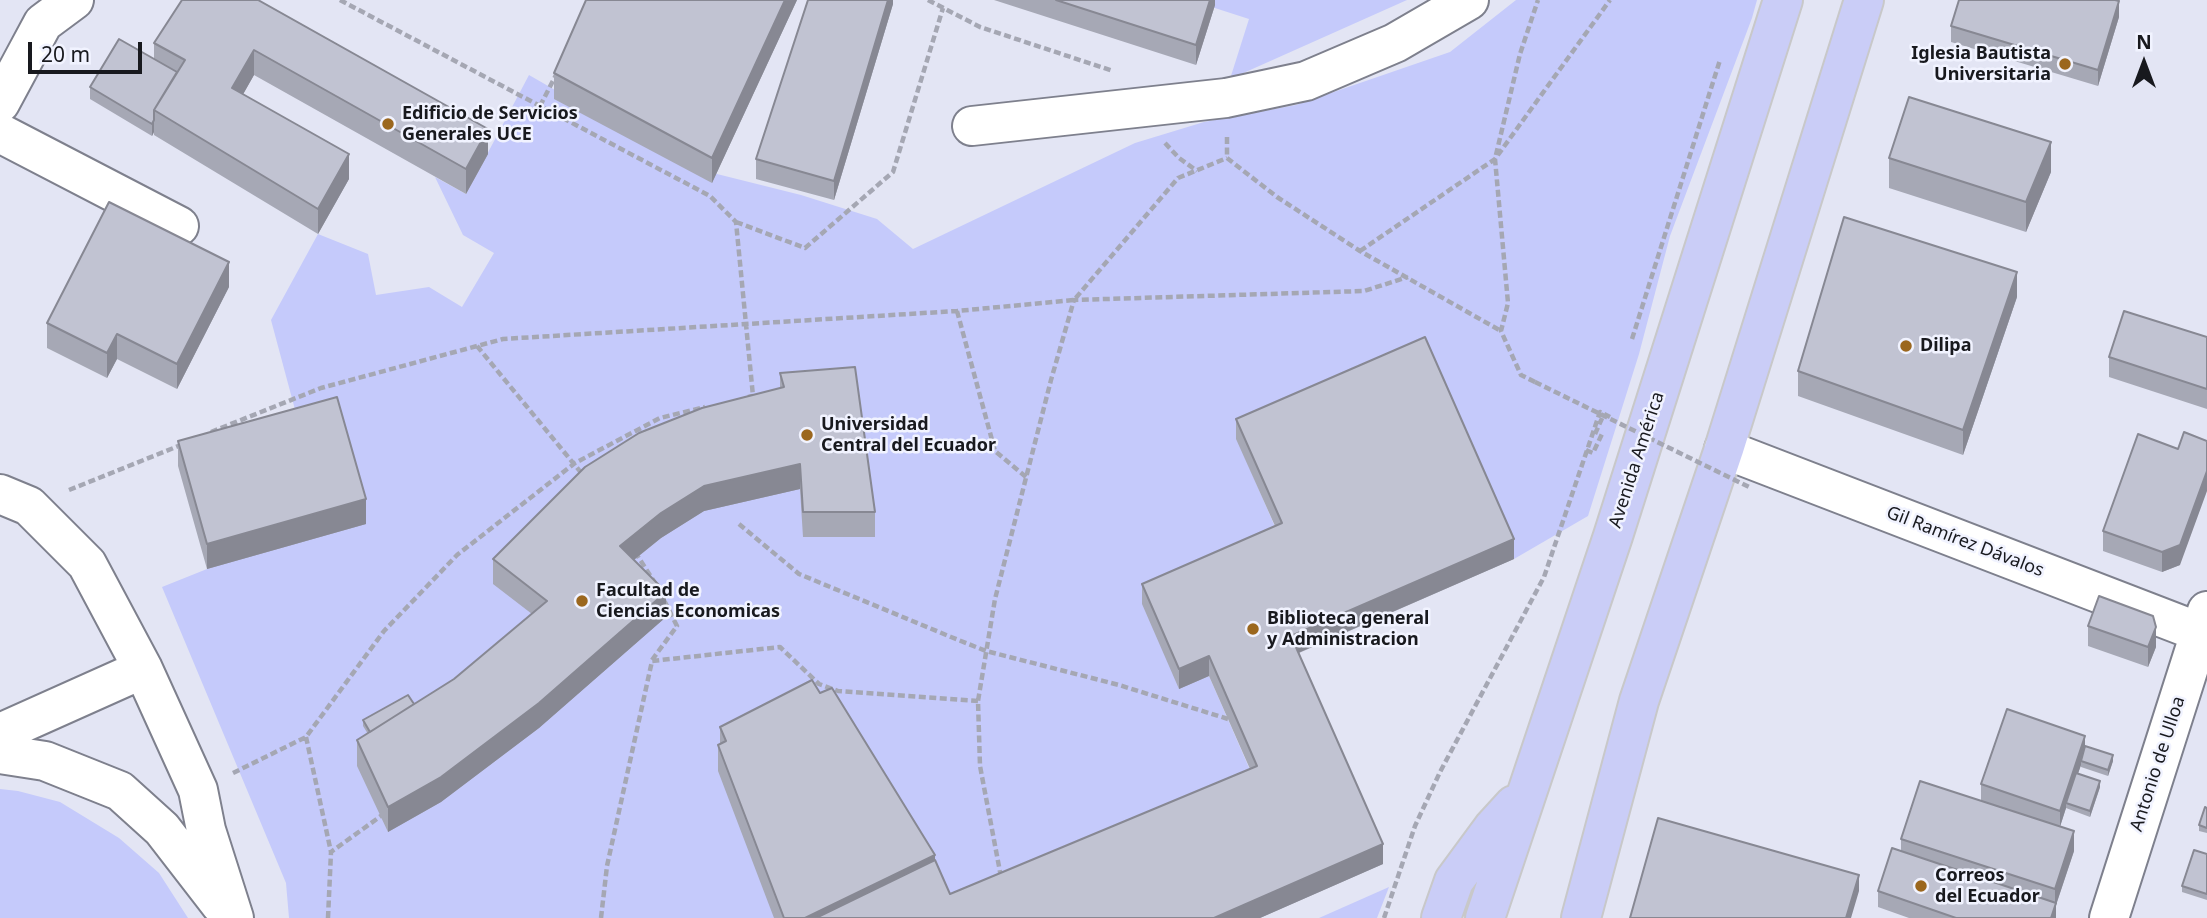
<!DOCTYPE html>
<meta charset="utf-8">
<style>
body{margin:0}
#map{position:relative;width:2207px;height:918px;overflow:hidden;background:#e3e5f4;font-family:"Noto Sans",sans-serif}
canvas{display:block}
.north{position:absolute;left:2109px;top:28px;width:70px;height:70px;-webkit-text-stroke:5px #f1f3ff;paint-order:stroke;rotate:0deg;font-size:19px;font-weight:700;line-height:28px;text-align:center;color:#18191e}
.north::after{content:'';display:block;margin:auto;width:24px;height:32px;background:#18191e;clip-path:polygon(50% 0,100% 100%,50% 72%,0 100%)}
.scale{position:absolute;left:28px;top:42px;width:114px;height:32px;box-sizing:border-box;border:4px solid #18191e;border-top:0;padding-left:9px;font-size:21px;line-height:24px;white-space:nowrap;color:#18191e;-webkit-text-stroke:5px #f1f3ff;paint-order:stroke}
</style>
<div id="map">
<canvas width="2207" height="918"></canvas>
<div class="north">N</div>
<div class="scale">20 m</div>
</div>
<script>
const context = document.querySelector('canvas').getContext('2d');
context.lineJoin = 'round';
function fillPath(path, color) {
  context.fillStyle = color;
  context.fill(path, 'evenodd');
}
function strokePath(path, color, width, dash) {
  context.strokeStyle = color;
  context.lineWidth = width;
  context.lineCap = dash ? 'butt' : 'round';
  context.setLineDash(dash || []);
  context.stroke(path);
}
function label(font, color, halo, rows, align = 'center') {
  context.font = font + ' "Noto Sans",sans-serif';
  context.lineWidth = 5;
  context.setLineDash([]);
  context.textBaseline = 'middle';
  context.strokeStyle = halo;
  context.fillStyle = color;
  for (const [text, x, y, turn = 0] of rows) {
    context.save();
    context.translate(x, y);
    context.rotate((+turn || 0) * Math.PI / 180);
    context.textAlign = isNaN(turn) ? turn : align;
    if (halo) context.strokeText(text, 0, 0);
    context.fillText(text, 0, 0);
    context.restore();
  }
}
const green = new Path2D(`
 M1190 0H1407L1230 79 1249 19Z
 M1516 0H1757L1752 18 1670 236 1639 354 1588 516 1514 559 1425 357 1237 439 1282 543 1179 688 1209 676 1257 786 950 914 857 918H289L286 883 162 587 207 569 301 432 271 320 318 234 368 254 376 295 429 287 462 307 494 253 463 235 435 177 466 194 529 75 689 167 801 195 877 219 913 249 1135 143 1204 122 1296 105 1450 52Z
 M0 789 18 791 60 802 119 838 159 873 188 918H0Z
 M1389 887 1377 918H1319Z`);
const path = new Path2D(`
 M340 0 710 196 736 222 753 396 748 397
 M928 0 980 27 1113 71
 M540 106 557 73
 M1227 137V158L1277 197 1360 251 1501 331
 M1165 143 1179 158 1197 171
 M736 222 805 248 893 172 943 8
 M1360 251 1495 159 1610 0
 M957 311 995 451 1026 477
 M1632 339 1720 60
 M477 346 583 475
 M1535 382 1521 375 1501 331 1508 303 1495 159 1520 54 1538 0
 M211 432 321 388 503 339 957 311 1074 300 1178 178 1227 158
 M1595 434 1603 416
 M1589 449 1588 451 1593 453 1602 434
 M69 490 181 445
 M739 524 799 574 951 637 986 651 1119 685 1228 719
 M635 552 655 583
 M652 660 677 626 664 600
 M306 737 331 852
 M233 773 306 737 384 631 457 555 575 463 660 418 705 407
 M1001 877 980 766 978 701 995 599 1051 380 1074 300 1364 291 1408 277
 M328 918 331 852 385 813
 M601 918 607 866 652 661 780 647 819 684 838 691 978 701
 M1384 918 1415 826 1440 772 1544 577 1600 412 1610 417`);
const minor = new Path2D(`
 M0 103 43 23 74 0
 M972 126 1226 98 1306 81 1395 43 1469 0
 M0 133 179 226
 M1724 449 2207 635
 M0 494 29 506 87 564 143 669 198 790 206 830 234 918
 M0 733 143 669
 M0 754 45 761 120 791 162 829 220 904
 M2109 918 2207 611`);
const major = new Path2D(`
 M1441 918 1454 881 1493 828 1514 805
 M1485 918 1613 536 1783 0
 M1581 918 1639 701 1724 449 1864 0`);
const pathBridge = new Path2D(`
 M1535 382 1749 487`);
const wall = new Path2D(`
 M182 0 488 154 466 194 254 75 243 94 349 179 318 234 154 135V132L152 136 90 99V87L154 59V43Z
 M797 0 712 183 554 99V73Z
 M893 0V4L834 200 756 179V159Z
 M994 0H1215V5L1196 65Z
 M2119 17 2098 86 1951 42V26Z
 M1889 158 2051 172 2026 232 1889 188Z
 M229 287 177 389 117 359 107 378 47 348V323Z
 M2017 297 1963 455 1798 396V371Z
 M2207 337V409L2109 377V357Z
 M780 373 875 512V537H803L800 489 704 511 661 538 634 560 666 617 539 728 441 802 388 832 357 766V740L368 734 363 726V720L414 704 454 679 532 614 493 584V559L780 388Z
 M1236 419 1514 559 1299 653 1383 864 1260 918H774L718 771V745L720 744V727L820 693 935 860 950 894 1250 769 1209 676 1179 689 1142 604V584L1275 526 1236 439Z
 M2138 434 2180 565 2162 572 2103 551V531Z
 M178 441 366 524 207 569 178 466Z
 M2088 626 2156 647 2148 667 2088 646Z
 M2085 746 2113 761 2108 776 2081 767V765L2078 773 2100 787 2090 817 2066 808 2060 826 2074 851 2056 905V918H1909L1878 907V891L1901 851V839L1981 801V784Z
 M2207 808V833L2199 831V825Z
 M2207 854V900L2182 892V886Z`);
const shadedWall = new Path2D(`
 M785 0H797L712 183V158Z
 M888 0H893V4L834 200V181Z
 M1210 0H1215V5L1196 65V45Z
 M2119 1V17L2098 86V70Z
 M254 50V75L232 114V88Z
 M154 120V132L152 136V124Z
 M488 129V154L466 194V169Z
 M2051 142V172L2026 232V202Z
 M349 154V179L318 234V209Z
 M229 262V287L177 389V364Z
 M2017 272V297L1963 455V430Z
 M117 334V359L107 378V353Z
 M800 464V489L704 511 661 538 620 571V546L661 513 704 486Z
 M2207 471V491L2180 565 2162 572V552Z
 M366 499V524L207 569V544Z
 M1514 539V559L1291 656V636Z
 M666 592V617L539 728 441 802 388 832V807Z
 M2156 627V647L2148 667V647Z
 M1209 656V676L1179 689V669Z
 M2085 736V752L2081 761V765L2068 803H2066V808L2060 827V811Z
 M2113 755V761L2108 776V770Z
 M2100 781V787L2090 817V811Z
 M2074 831V851L2056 905V918H2051L2055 907V889Z
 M1383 844V864L1260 918H1214Z
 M935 855V880L857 918H805Z
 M1859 875V891L1851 918H1846Z`);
const building = new Path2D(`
 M182 0H258L488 129 466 169 254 50 232 88 349 154 318 209 154 110 185 60 154 43Z
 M586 0H785L712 158 554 73Z
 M808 0H888L834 181 756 159Z
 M1056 0H1210L1196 45Z
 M1959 0H2115L2119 1 2098 70 1951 26Z
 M119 39 177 72 154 110V120L152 124 90 87Z
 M1909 97 2051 142 2026 202 1889 158Z
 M109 202 229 262 177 364 117 334 107 353 47 323Z
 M1844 217 2017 272 1963 430 1798 371Z
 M2124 311 2207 337V389L2109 357Z
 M1425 337 1514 539 1291 636 1383 844 1214 918H816L935 860 950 894 1257 766 1209 656 1179 669 1142 584 1282 523 1236 419Z
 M855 367 875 512H803L800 464 704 486 661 513 620 546 666 592 539 703 441 777 388 807 357 740 454 679 547 601 493 559 585 467 639 433 702 408 784 387 780 373Z
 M337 397 366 499 207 544 178 441Z
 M2184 432 2207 441V471L2180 545 2162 552 2103 531 2138 434 2178 449Z
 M2099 596 2153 616 2156 627 2148 647 2088 626Z
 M812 680 820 693 832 688 935 855 805 918H784L718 745 726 741 720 727Z
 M408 695 414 704 370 732 363 720Z
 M2007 709 2085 736 2060 811 1981 784Z
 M2085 746 2113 755 2108 770 2081 761Z
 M2076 773 2100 781 2090 811 2066 803Z
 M1920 781 2074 831 2055 889 1901 839Z
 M2205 807 2207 808V828L2199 825Z
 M1658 818 1859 875 1846 918H1630Z
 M1892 848 2056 903 2051 918H1956L1878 891Z
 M2194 850 2207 854V894L2182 886Z`);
const markers = [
 [2065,64,7,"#9b671e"],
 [388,124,7,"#9b671e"],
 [1906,346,7,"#9b671e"],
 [807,435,7,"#9b671e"],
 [582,601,7,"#9b671e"],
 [1253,629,7,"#9b671e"],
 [1921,886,7,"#9b671e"]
];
const poiNames = [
 ["Iglesia Bautista",2051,54,"right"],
 ["Universitaria",2051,75,"right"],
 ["Edificio de Servicios",402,114],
 ["Generales UCE",402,135],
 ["Dilipa",1920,346],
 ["Universidad",821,425],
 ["Central del Ecuador",821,446],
 ["Facultad de",596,591],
 ["Ciencias Economicas",596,612],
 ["Biblioteca general",1267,619],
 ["y Administracion",1267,640],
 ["Correos",1935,876],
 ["del Ecuador",1935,897]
];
const streetNames = [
 ["Avenida América",1637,460,-72],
 ["Gil Ramírez Dávalos",1965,542,21],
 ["Antonio de Ulloa",2158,764,-72]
];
fillPath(green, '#c5cafb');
strokePath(minor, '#7e808d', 42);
strokePath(major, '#c8c8c9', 42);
strokePath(path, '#a5a7b3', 4.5, [7, 3.5]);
strokePath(minor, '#fff', 38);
strokePath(major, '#cacdf7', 38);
strokePath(pathBridge, '#a5a7b3', 4.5, [7, 3.5]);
fillPath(wall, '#a6a8b5');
fillPath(shadedWall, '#878893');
fillPath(building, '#c1c3d2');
strokePath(building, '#878893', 2);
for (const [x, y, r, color] of markers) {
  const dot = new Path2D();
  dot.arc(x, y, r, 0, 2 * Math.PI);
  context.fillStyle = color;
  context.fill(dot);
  strokePath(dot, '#f1f3ff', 2.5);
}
label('bold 18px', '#18191e', '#f1f3ff', poiNames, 'left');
label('18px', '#18191e', '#f1f3ff', streetNames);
</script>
